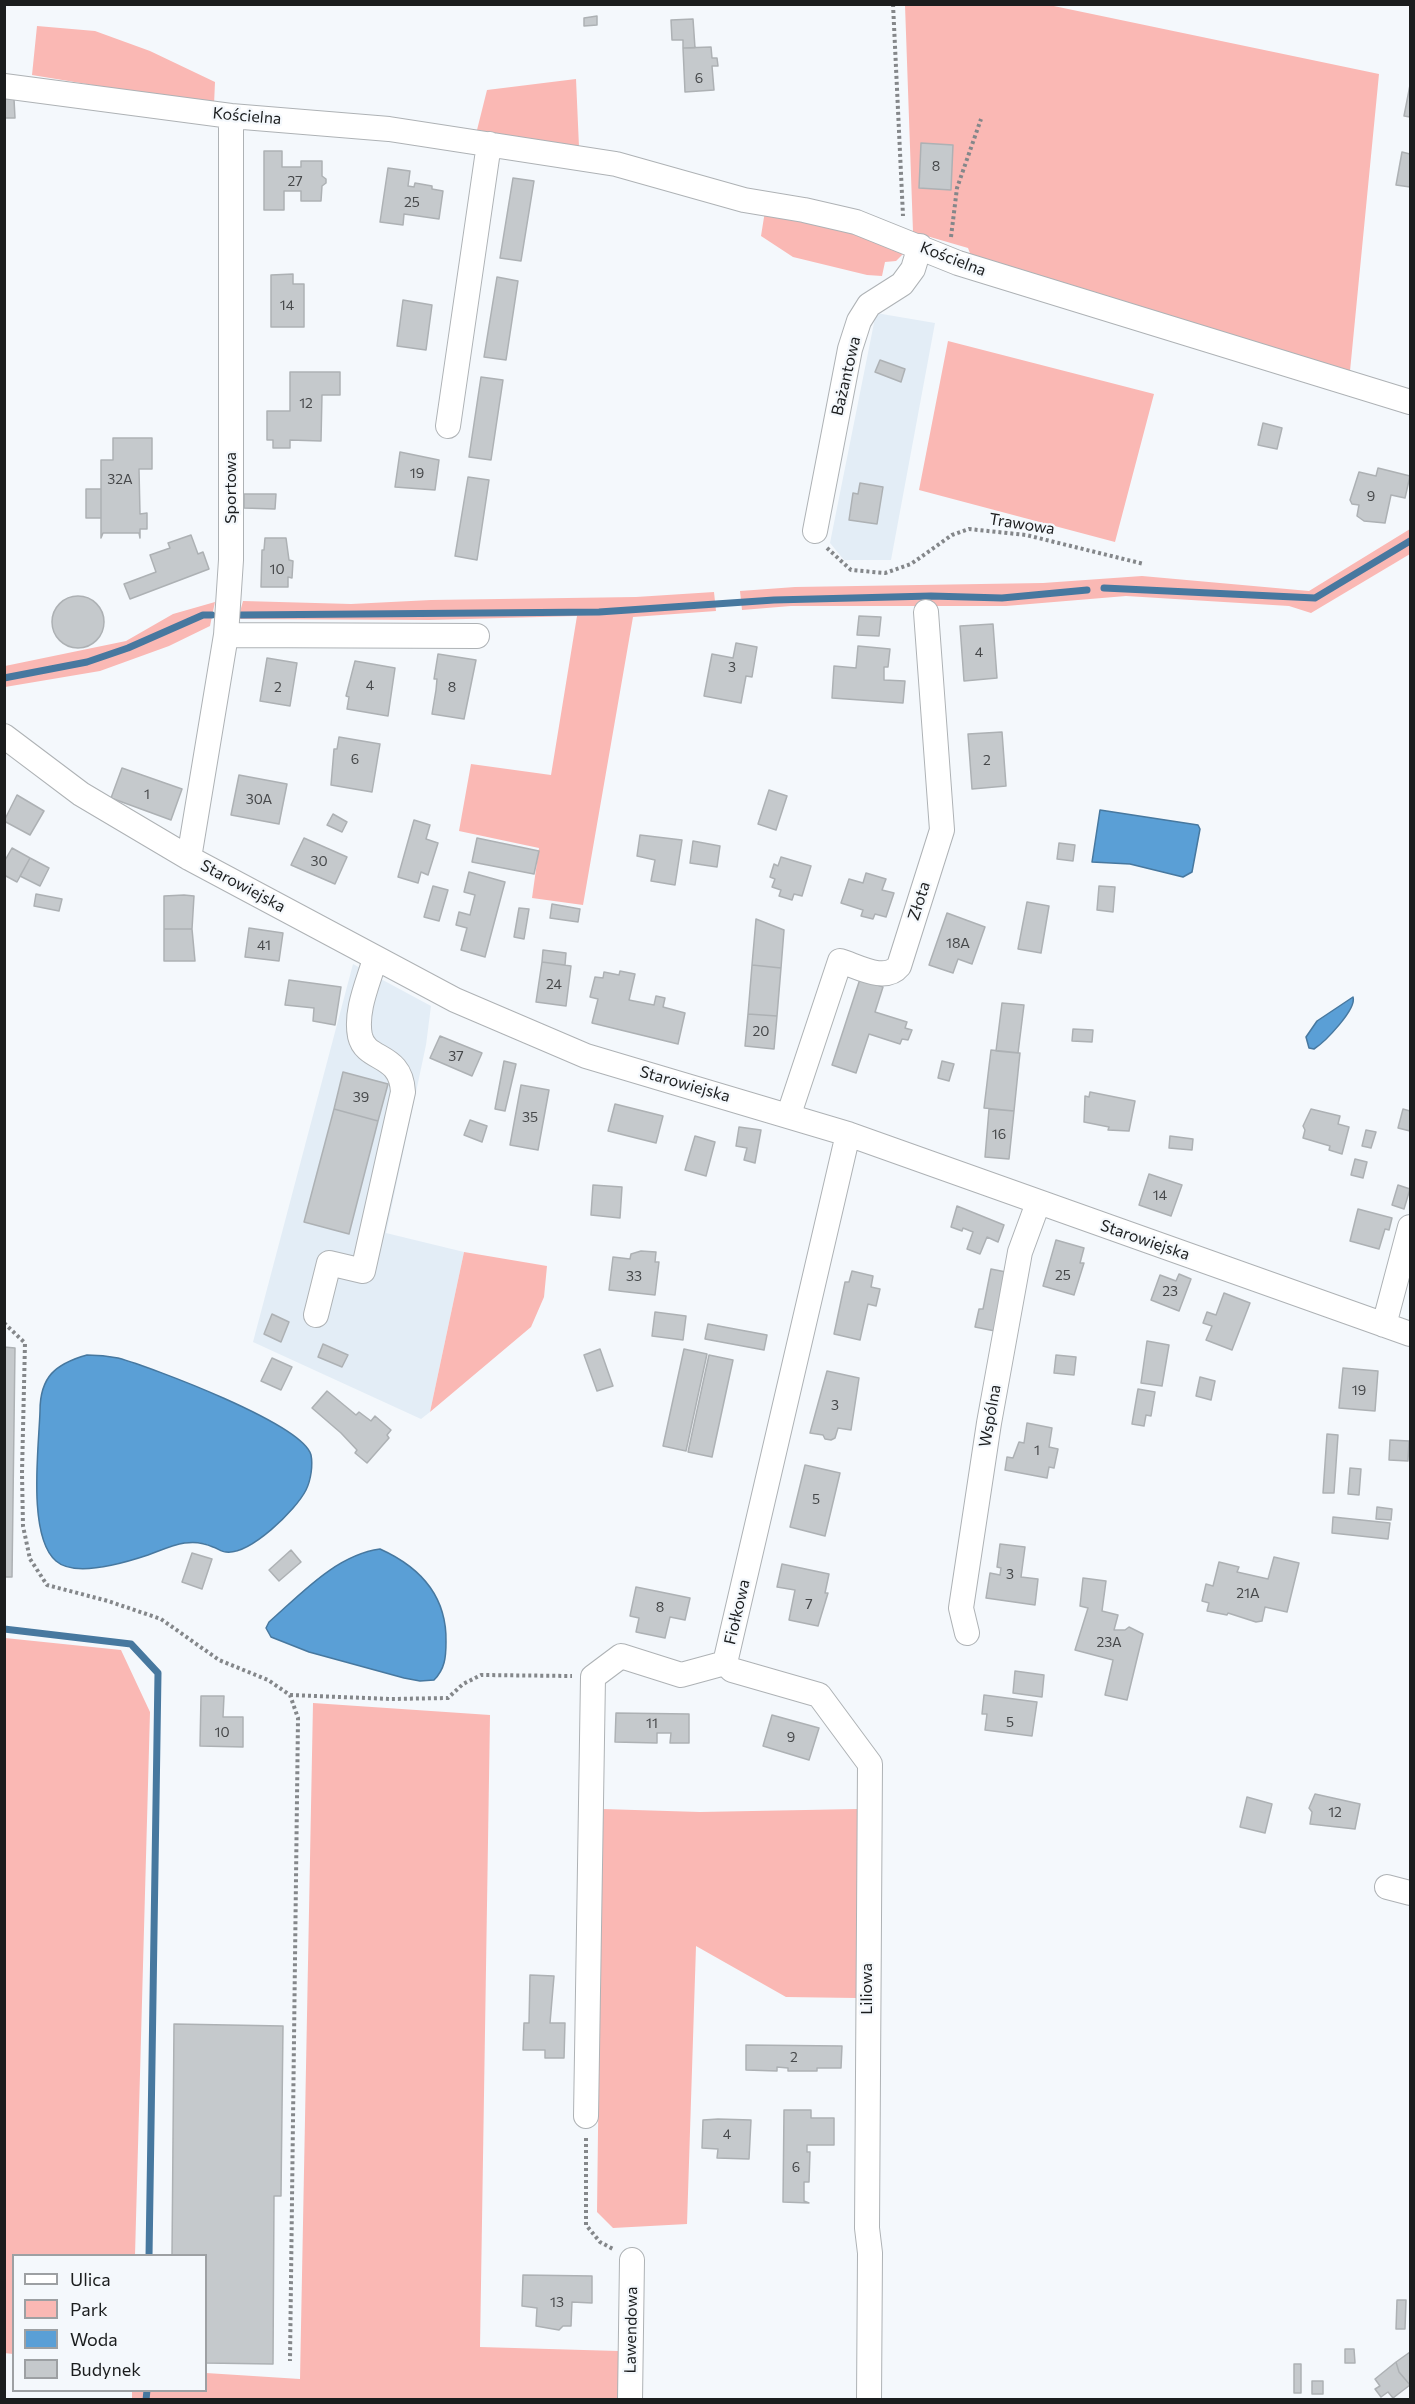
<!DOCTYPE html>
<meta charset="utf-8">
<style>
body{margin:0}
#map{position:relative;width:1415px;height:2404px;overflow:hidden;background:#f4f8fc;font-family:Commissioner,sans-serif}
canvas{display:block}
.frame{position:absolute;inset:0;border:6px solid #1b1d1e;pointer-events:none}
.legend{position:absolute;left:12px;top:2254px;width:195px;height:138px;box-sizing:border-box;background:#f4f8fc;border:2px solid #9da0a3;margin:0;padding:8px 10px;list-style:none;font-size:18px;color:#1b1d1e}
.legend li{display:flex;align-items:center;gap:12px;height:30px}
.legend b{width:30px;border:2px solid #9da0a3}
</style>
<div id="map">
<canvas width="1415" height="2404"></canvas>
<div class="frame"></div>
<ul class="legend">
<li><b style="height:8px;background:#fff"></b>Ulica</li>
<li><b style="height:16px;background:#fab8b4"></b>Park</li>
<li><b style="height:16px;background:#5a9fd6"></b>Woda</li>
<li><b style="height:16px;background:#c5c9cc"></b>Budynek</li>
</ul>
</div>
<script>
const context = document.querySelector('canvas').getContext('2d');
context.lineJoin = 'round';
function fillPath(path, color) {
  context.fillStyle = color;
  context.fill(path, 'evenodd');
}
function strokePath(path, color, width, dash) {
  context.strokeStyle = color;
  context.lineWidth = width;
  context.lineCap = dash ? 'butt' : 'round';
  context.setLineDash(dash || []);
  context.stroke(path);
}
function label(font, color, halo, rows, align = 'center') {
  context.font = font + ' Commissioner,sans-serif';
  context.lineWidth = 4.5;
  context.setLineDash([]);
  context.textBaseline = 'middle';
  context.strokeStyle = halo;
  context.fillStyle = color;
  for (const [text, x, y, turn = 0] of rows) {
    context.save();
    context.translate(x, y);
    context.rotate((+turn || 0) * Math.PI / 180);
    context.textAlign = isNaN(turn) ? turn : align;
    if (halo) context.strokeText(text, 0, 0);
    context.fillText(text, 0, 0);
    context.restore();
  }
}
const built = new Path2D(`
 M876 313 935 323 891 560H844L830 543Z
 M353 964 431 1006 426 1045 386 1233 464 1252 430 1412 421 1419 253 1342Z`);
const green = new Path2D(`
 M905 5H1049L1379 74 1350 371 971 256 968 248 913 232Z
 M37 26 95 31 150 51 215 82 214 105 32 75Z
 M576 79 579 147 477 130 487 90Z
 M765 211 812 217 903 254 896 261 885 262 882 276 867 275 793 257 761 236Z
 M948 341 1154 394 1115 542 919 490Z
 M1410 529V554L1311 613 1289 606 1126 596 1006 606H791L742 610 740 591 795 587 1043 583 1142 576 1309 591Z
 M714 592 716 611 633 617 583 905 532 898 539 848 459 831 471 764 551 775 577 616 429 620 238 619 243 601 351 604 431 600 636 597Z
 M215 602 210 626 169 646 100 671 5 687V666L126 641 173 614Z
 M464 1252 547 1266 544 1297 531 1327 430 1412Z
 M5 1638 121 1650 150 1712 135 2255 14 2256 13 2354 4 2353Z
 M313 1703 490 1715 480 2347 618 2351V2399H132V2391L206 2390V2373L300 2379Z
 M602 1809 700 1812 858 1809 856 1998 786 1997 696 1946 687 2224 613 2228 597 2212Z`);
const water = new Path2D(`
 M1100 810 1198 825 1200 829 1192 872 1183 877 1130 864 1092 862Z
 M1353 997C1357 1009 1325 1042 1314 1049L1309 1048 1306 1037 1317 1021Z
 M87 1355C98 1355 108 1356 118 1358 151 1367 303 1424 311 1455 313 1465 311 1480 306 1490 296 1510 250 1555 226 1552 222 1552 217 1548 213 1547 190 1536 170 1547 148 1555 127 1562 75 1578 56 1561 27 1536 39 1446 40 1411 40 1377 55 1364 87 1355Z
 M380 1549C420 1567 447 1596 446 1642 446 1657 445 1669 434 1680L420 1681 404 1678 309 1652 271 1637 266 1628 269 1622C301 1594 336 1555 380 1549Z`);
const stream = new Path2D(`
 M1104 588 1315 598 1410 541
 M241 615 599 612 774 600 931 596 1002 598 1087 590
 M4 678 87 662 128 648 203 615H212
 M4 1629 131 1644 158 1673 149 2256
 M146 2400 147 2390`);
const building = new Path2D(`
 M597 16V25L584 26V18Z
 M693 19 695 48H683V40H672L671 20Z
 M711 47 712 58H717L718 66H712L714 90 685 92 683 48Z
 M1410 85V117L1404 116Z
 M4 99H14L15 118H4Z
 M921 143 953 145 951 190 919 188Z
 M264 151H282V167H301V161H322V176L326 179V183L322 186 321 201H301V191H284V210H264Z
 M1402 152 1410 154V187L1396 185Z
 M388 168 410 171 408 186 414 187 415 183 432 186V189L443 191 439 219 404 214 403 225 380 222Z
 M513 178 534 181 521 261 500 258Z
 M293 274V284H304V327H271V275Z
 M497 277 518 281 506 360 484 357Z
 M403 300 432 305 426 350 397 346Z
 M880 360 905 369 901 382 875 372Z
 M290 372H340V395H322L321 441 290 440V448H273V440H267V411H290Z
 M481 377 503 380 491 460 469 457Z
 M1263 423 1282 428 1277 449 1258 445Z
 M113 438H152V469H139L140 514 147 513V529H140V538L139 533H103L101 538V460H113Z
 M400 452 439 460 435 490 395 487Z
 M1378 468 1410 476 1405 498 1391 495 1385 523 1364 521 1357 516 1359 505 1352 504 1350 500 1359 472 1376 476Z
 M468 477 489 480 477 560 455 556Z
 M860 483 883 487 877 524 849 520 853 493 858 494Z
 M86 489H101V518H86Z
 M244 494H276L275 509 244 508Z
 M191 535 198 554 203 552 209 569 130 599 124 584 156 572 150 555 170 548 168 543Z
 M265 538H286L289 560 293 561 292 578 288 577V587H261L262 550H264Z
 M52 622a26 26 0 1 1 52 0a26 26 0 1 1-52 0Z
 M859 616 881 617 879 636 857 635Z
 M993 624 997 678 964 681 960 626Z
 M736 643 757 647 752 677 746 676 741 703 704 696 712 654 733 658Z
 M858 646 890 649 888 667H884V680L905 681 903 703 832 698 834 666 856 668Z
 M438 654 476 660 464 719 432 714 436 690 437 679H434Z
 M267 658 297 663 290 706 260 701Z
 M355 661 395 668 388 716 347 709 349 697 346 696Z
 M1002 732 1006 786 972 789 968 734Z
 M339 737 380 744 372 792 331 785 334 749H337Z
 M122 768 182 789 171 820 111 798Z
 M239 775 287 784 279 824 231 815Z
 M769 790 787 796 776 830 758 824Z
 M17 795 44 811 30 835 4 821Z
 M333 814 347 822 342 832 327 825Z
 M414 820 430 825 426 839 438 843 428 875 421 872 418 883 398 877Z
 M640 835 682 840 675 885 651 881 655 860 637 856Z
 M304 838 347 857 335 884 291 865Z
 M477 838 539 851 534 874 472 862Z
 M693 841 720 846 717 867 690 863Z
 M1059 843 1075 845 1073 861 1057 859Z
 M12 848 30 858 17 882 4 875V862Z
 M781 857 811 866 802 896 794 894 792 900 779 896 781 890 772 887 775 879 770 877 774 864 778 866Z
 M30 858 49 868 40 886 20 876Z
 M469 872 505 882 485 957 461 950 467 928 456 925 459 912 470 915 475 895 464 892Z
 M866 873 886 879 882 890 894 893 886 917 875 914 873 919 861 916 863 910 841 903 849 879 863 883Z
 M433 886 448 890 439 921 424 917Z
 M1099 886 1115 887 1113 912 1097 910Z
 M36 894 62 899 59 911 34 906Z
 M184 895 194 896 192 929H164V896Z
 M1027 902 1049 906 1041 953 1018 949Z
 M552 904 580 909 578 922 550 918Z
 M519 908 529 909 524 939 514 937Z
 M947 913 985 927 972 964 958 959 953 973 929 965Z
 M756 919 784 930 781 968 752 965Z
 M249 928 283 933 279 961 245 957Z
 M164 929H192L195 961H164Z
 M543 950 566 953 565 965 542 962Z
 M542 962 571 966 566 1006 536 1002Z
 M752 965 781 968 777 1016 748 1014Z
 M620 971 635 974 629 1000 654 1005 656 996 665 998 663 1007 685 1013 678 1044 592 1023 598 999 590 997 595 977 603 978 604 972 619 975Z
 M860 979 883 987 875 1012 907 1022 905 1028 912 1030 908 1040 902 1039 900 1044 869 1034 856 1073 832 1065Z
 M289 980 341 987 335 1025 313 1021 314 1008 285 1005Z
 M1002 1003 1024 1005 1018 1053 996 1051Z
 M748 1014 777 1016 774 1049 745 1046Z
 M1073 1029 1093 1030 1092 1042 1072 1041Z
 M440 1036 482 1053 472 1076 430 1058Z
 M991 1050 1020 1053 1014 1111 984 1108Z
 M504 1061 516 1064 505 1111 495 1109Z
 M942 1061 954 1064 949 1081 938 1078Z
 M343 1072 388 1084 378 1121 334 1109Z
 M521 1085 549 1090 538 1150 510 1145Z
 M1090 1092 1135 1101 1129 1131 1108 1130 1109 1127 1084 1122 1085 1096 1089 1097Z
 M615 1104 663 1116 656 1143 608 1131Z
 M334 1109 378 1121 349 1234 304 1222Z
 M989 1109 1014 1111 1009 1159 985 1157Z
 M1311 1109 1340 1116 1338 1124 1349 1127 1342 1154 1329 1150 1330 1146 1303 1138 1305 1130 1303 1126Z
 M1403 1109 1410 1111V1131L1398 1128Z
 M470 1120 487 1126 482 1142 464 1135Z
 M739 1127 761 1130 755 1163 744 1160 747 1148 736 1146Z
 M1366 1130 1376 1132 1371 1148 1362 1146Z
 M695 1136 715 1142 706 1176 685 1170Z
 M1170 1136 1193 1139 1192 1150 1169 1148Z
 M1355 1159 1367 1162 1363 1178 1351 1175Z
 M1149 1174 1182 1185 1171 1216 1139 1205Z
 M593 1185 622 1187 620 1218 591 1215Z
 M1398 1185 1410 1189 1404 1209 1392 1205Z
 M957 1206 1004 1225 998 1242 987 1237 980 1254 967 1249 973 1232 963 1228 962 1231 951 1227Z
 M1358 1209 1392 1218 1389 1230 1385 1229 1379 1249 1350 1241Z
 M1056 1240 1084 1248 1080 1263H1084L1074 1295 1043 1286Z
 M641 1251 656 1252 655 1262H659L655 1295 609 1290 613 1257 630 1259 631 1254Z
 M991 1269 1006 1272 995 1331 975 1327 979 1309H983Z
 M852 1271 873 1276 871 1287 880 1289 876 1306 868 1304 860 1340 834 1334 845 1282H849Z
 M1179 1274 1191 1279 1179 1311 1151 1300 1160 1275 1176 1281Z
 M1224 1293 1250 1303 1232 1350 1206 1340 1212 1326 1203 1323 1207 1312 1216 1315Z
 M655 1312 686 1316 683 1340 652 1336Z
 M272 1314 289 1322 281 1342 264 1334Z
 M708 1324 767 1335 764 1350 705 1339Z
 M1147 1341 1169 1345 1162 1386 1141 1383Z
 M323 1344 348 1355 342 1367 318 1357Z
 M4 1347 15 1348 12 1577H4Z
 M600 1349 613 1386 597 1391 584 1355Z
 M684 1349 707 1354 686 1451 663 1446Z
 M709 1355 733 1360 712 1457 688 1452Z
 M1056 1355 1076 1357 1074 1375 1054 1373Z
 M272 1358 292 1367 281 1390 261 1381Z
 M1343 1368 1378 1371 1375 1411 1339 1408Z
 M827 1371 859 1378 851 1430 838 1428 835 1438 831 1440 825 1439 823 1435 810 1433Z
 M1200 1377 1215 1381 1211 1400 1196 1396Z
 M1138 1389 1155 1392 1151 1416 1146 1415 1144 1426 1132 1424Z
 M327 1391 356 1415 359 1412 371 1421 375 1416 391 1430 387 1435 389 1438 367 1463 355 1453 357 1450 341 1433 312 1408Z
 M1027 1423 1052 1428 1049 1447 1058 1449 1054 1468 1049 1467 1047 1478 1005 1470 1007 1457 1013 1458 1019 1442 1024 1443Z
 M1327 1434 1338 1435 1334 1493H1323Z
 M1390 1440 1409 1441 1408 1461 1389 1460Z
 M805 1465 840 1473 825 1536 790 1527Z
 M1350 1468 1361 1469 1359 1495 1348 1494Z
 M1377 1507 1392 1509 1391 1520 1376 1519Z
 M1333 1517 1390 1523 1388 1539 1332 1533Z
 M1000 1544 1025 1547 1021 1577 1038 1579 1035 1605 986 1598 990 1573 1000 1575 1001 1568 997 1567Z
 M291 1550 301 1562 279 1581 269 1570Z
 M192 1553 212 1559 202 1589 182 1582Z
 M1274 1557 1299 1563 1287 1612 1265 1607 1262 1621 1256 1622 1228 1613 1227 1615 1207 1611 1209 1603 1202 1601 1206 1584 1213 1586 1219 1562 1239 1567 1237 1572 1268 1579Z
 M782 1564 829 1574 825 1593H828L818 1626 789 1620 795 1590 777 1587Z
 M1083 1578 1106 1581 1102 1611 1118 1615 1114 1630H1125L1129 1627 1143 1634 1127 1700 1105 1695 1113 1660 1075 1650 1088 1608 1080 1606Z
 M636 1587 690 1598 685 1620 670 1617 665 1638 636 1632 639 1618 630 1616Z
 M1015 1671 1044 1675 1042 1697 1013 1693Z
 M984 1695 1037 1702 1032 1736 985 1730 987 1714H982Z
 M201 1696H224L223 1717H243V1747L200 1746Z
 M616 1713 689 1714V1743H670L671 1733H657V1743L615 1742Z
 M772 1715 819 1728 809 1760 763 1746Z
 M1315 1794 1360 1804 1355 1829 1310 1824 1312 1812 1309 1808Z
 M1247 1797 1272 1804 1265 1833 1240 1827Z
 M530 1975 554 1976 550 2023H565L564 2058H545V2050H523L524 2023H529Z
 M174 2024 283 2026 281 2196H274L273 2364 206 2363V2256H172Z
 M746 2045 842 2046 841 2068H817V2071H788V2068L777 2067V2071L746 2070Z
 M784 2110H811V2118H834V2145H807V2152H810L809 2182H804V2201L809 2203 783 2202Z
 M718 2119 751 2120 749 2159 717 2158 718 2149 702 2148 703 2120Z
 M523 2275 592 2276V2303L572 2302 571 2326H563L559 2330 536 2326 537 2308 522 2306Z
 M1397 2300H1406L1405 2329H1396Z
 M1345 2349H1354L1355 2363H1345Z
 M1410 2352V2385L1399 2372 1396 2362Z
 M1396 2362 1399 2372 1410 2385 1393 2398 1388 2392 1381 2397 1375 2389 1380 2386 1375 2379Z
 M1294 2364H1301V2393H1294Z
 M1312 2381H1323V2394H1312Z`);
const path = new Path2D(`
 M893 4 903 216
 M951 237 957 188 981 119
 M827 548 851 570 885 573 911 564 952 535 969 529 1026 535 1144 564
 M4 1323 25 1343 22 1473 23 1526 30 1559 47 1585 108 1601 161 1619 219 1660 268 1680 290 1695 298 1718 290 2361
 M290 1695 391 1699 448 1698 463 1684 481 1675 572 1676
 M586 2138V2225L600 2242 613 2249`);
const minor = new Path2D(`
 M4 86 231 116 389 129 616 164 744 200 804 210 856 222 958 263 1410 402
 M448 426 489 144
 M815 531 850 349 859 321 869 305 902 284 913 269 920 246
 M226 635 477 636
 M4 736 81 794 189 858 455 1000 586 1056 848 1134 1410 1334
 M189 858 226 635 231 560V116
 M789 1114 840 961C857 966 885 983 899 966L942 830 926 612
 M316 1315 329 1263 363 1271 403 1092C401 1052 366 1062 360 1036 355 1011 368 983 375 959
 M1384 1325 1410 1227
 M967 1633 961 1608 989 1423 1020 1252 1038 1203
 M725 1663 732 1670 819 1695 870 1764 867 2228 870 2253 869 2400
 M1387 1887 1410 1893
 M586 2116 593 1677 621 1656 681 1675 725 1663 848 1134
 M630 2400 632 2260`);
const numberNames = [
 ["6",699,78],
 ["8",936,166],
 ["27",295,181],
 ["25",412,202],
 ["14",287,305],
 ["12",306,403],
 ["19",417,473],
 ["32A",120,479],
 ["9",1371,496],
 ["10",277,569],
 ["4",979,652],
 ["3",732,667],
 ["4",370,685],
 ["2",278,687],
 ["8",452,687],
 ["6",355,759],
 ["2",987,760],
 ["1",147,794],
 ["30A",259,799],
 ["30",319,861],
 ["18A",958,943],
 ["41",264,945],
 ["24",554,984],
 ["20",761,1031],
 ["37",456,1056],
 ["39",361,1097],
 ["35",530,1117],
 ["16",999,1134],
 ["14",1160,1195],
 ["25",1063,1275],
 ["33",634,1276],
 ["23",1170,1291],
 ["19",1359,1390],
 ["3",835,1405],
 ["1",1037,1450],
 ["5",816,1499],
 ["3",1010,1574],
 ["21A",1248,1593],
 ["7",809,1604],
 ["8",660,1607],
 ["23A",1109,1642],
 ["5",1010,1722],
 ["11",652,1723],
 ["10",222,1732],
 ["9",791,1737],
 ["12",1335,1812],
 ["2",794,2057],
 ["4",727,2134],
 ["6",796,2167],
 ["13",557,2302]
];
const streetNames = [
 ["Kościelna",247,116,5],
 ["Kościelna",953,259,21],
 ["Bażantowa",846,376,-77],
 ["Sportowa",231,488,-90],
 ["Trawowa",1022,524,9],
 ["Starowiejska",243,886,28],
 ["Złota",919,901,-72],
 ["Starowiejska",685,1084,16],
 ["Starowiejska",1145,1240,19],
 ["Wspólna",990,1416,-80],
 ["Fiołkowa",737,1612,-77],
 ["Liliowa",867,1989,-90],
 ["Lawendowa",631,2330,-89]
];
fillPath(built, '#e3edf6');
fillPath(green, '#fab8b4');
fillPath(water, '#5a9fd6');
strokePath(water, '#47789f', 1.5);
strokePath(stream, '#47789f', 7);
fillPath(building, '#c5c9cc');
strokePath(building, '#adb1b4', 1.5);
strokePath(minor, '#aeb2b5', 26);
strokePath(path, '#84878a', 4, [3, 3]);
strokePath(minor, '#fff', 24);
label('14px', '#46484a', null, numberNames);
label('16px', '#1b1d1e', '#f4f8fc', streetNames);
</script>
